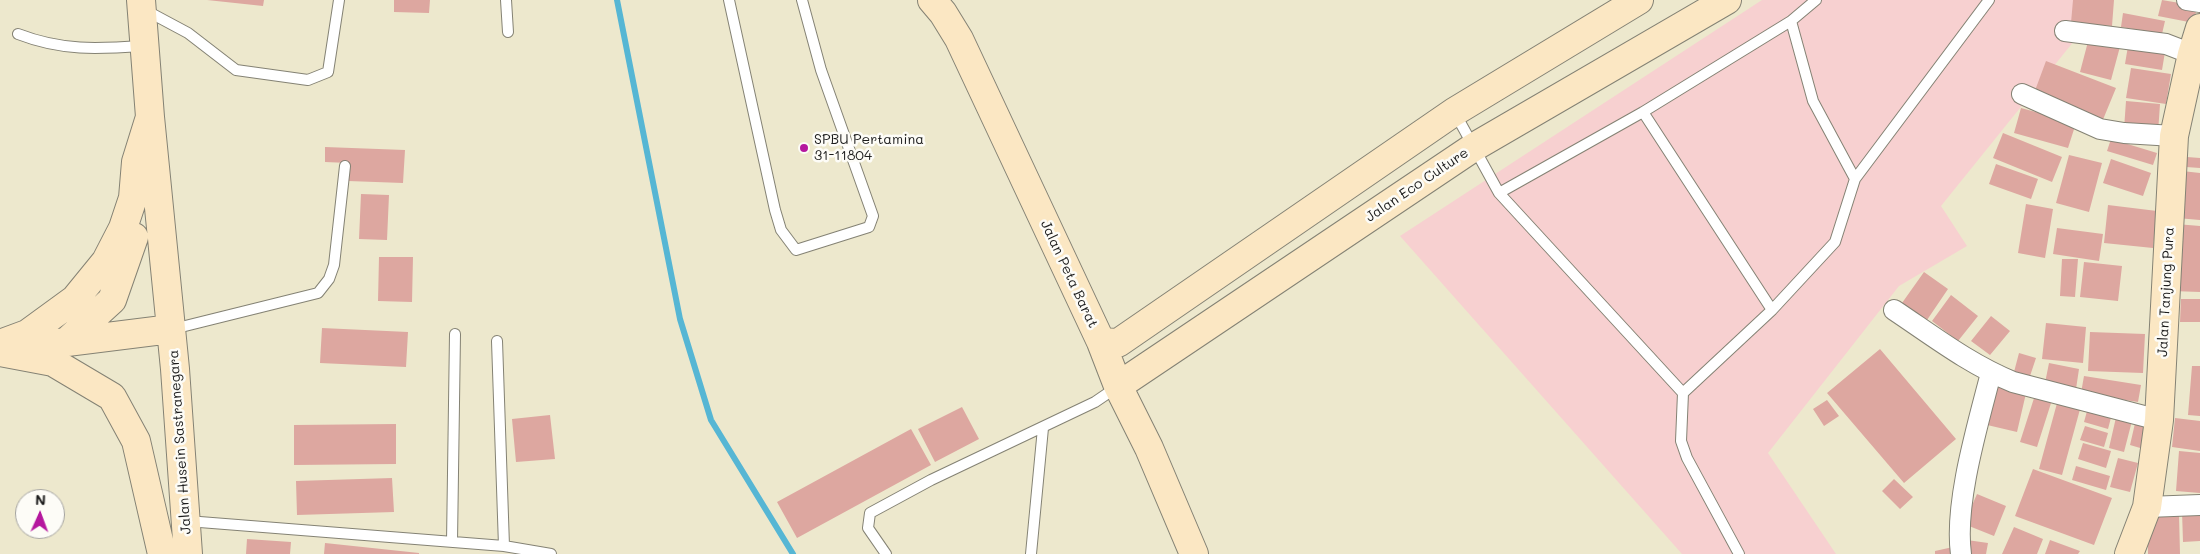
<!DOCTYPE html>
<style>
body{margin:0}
#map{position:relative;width:2200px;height:554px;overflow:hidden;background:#ede8cd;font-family:Mali,sans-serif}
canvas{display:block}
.north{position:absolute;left:15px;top:489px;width:50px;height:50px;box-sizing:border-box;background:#fdfcf7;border:1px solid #a3a29f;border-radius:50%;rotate:2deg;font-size:14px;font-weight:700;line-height:20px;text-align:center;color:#1c1c1c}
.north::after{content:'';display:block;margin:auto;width:18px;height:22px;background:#b5179e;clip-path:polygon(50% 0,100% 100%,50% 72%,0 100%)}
</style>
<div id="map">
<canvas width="2200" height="554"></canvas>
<div class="north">N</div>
</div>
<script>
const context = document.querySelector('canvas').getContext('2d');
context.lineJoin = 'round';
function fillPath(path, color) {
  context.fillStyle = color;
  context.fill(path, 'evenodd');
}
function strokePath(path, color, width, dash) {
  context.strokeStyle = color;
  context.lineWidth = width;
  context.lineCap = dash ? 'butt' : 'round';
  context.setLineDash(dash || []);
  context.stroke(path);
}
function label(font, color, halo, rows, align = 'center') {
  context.font = font + ' Mali,sans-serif';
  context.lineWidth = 5;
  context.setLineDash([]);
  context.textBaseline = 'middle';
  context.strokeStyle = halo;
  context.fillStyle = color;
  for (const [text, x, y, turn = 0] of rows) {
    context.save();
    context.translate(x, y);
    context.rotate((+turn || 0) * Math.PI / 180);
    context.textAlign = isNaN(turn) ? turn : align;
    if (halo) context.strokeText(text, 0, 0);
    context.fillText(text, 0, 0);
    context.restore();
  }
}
const built = new Path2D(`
 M1762 0H2095V15L1941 206 1967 246 1899 286 1768 453 1836 554H1682L1400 236Z`);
const stream = new Path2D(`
 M617 0 680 319 711 420 793 554`);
const building = new Path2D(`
 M207 0H264L263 6Z
 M394 0H430L429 13 394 12Z
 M2073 0H2114L2112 26 2071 23Z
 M2162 0 2197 6 2194 23 2158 16Z
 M2123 13 2165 21 2162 34 2121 27Z
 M2090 34 2121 43 2111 80 2080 72Z
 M2129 40 2166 46 2162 70 2125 64Z
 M2046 61 2116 88 2102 122 2033 96Z
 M2131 68 2171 74 2166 104 2126 98Z
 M2126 101 2160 104 2158 133 2124 129Z
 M2021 108 2076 123 2068 148 2014 133Z
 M2003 133 2062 157 2052 182 1993 158Z
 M2111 139 2157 153 2153 165 2107 151Z
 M325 147 405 150 403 183 348 181 349 163 325 162Z
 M2069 155 2102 163 2089 212 2056 203Z
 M2187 157 2200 158V168L2186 167Z
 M2111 159 2151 173 2143 196 2103 183Z
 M1996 164 2038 179 2031 199 1989 184Z
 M2182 171 2200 173V220L2177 218Z
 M361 194 389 195 387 240 359 239Z
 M2026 204 2053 209 2045 258 2018 253Z
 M2108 205 2157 211 2153 248 2104 243Z
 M2176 224 2200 226V292L2172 291Z
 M2057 228 2103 234 2099 261 2053 254Z
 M379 257H413L412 302 378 301Z
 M2062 259H2078L2075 297 2060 296Z
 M2084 262 2122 266 2118 301 2080 297Z
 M1924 272 1948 289 1927 320 1902 303Z
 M1951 295 1978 316 1958 341 1932 321Z
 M2181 299H2200V322H2180Z
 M1991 316 2010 331 1990 355 1971 341Z
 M2046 323 2086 327 2083 363 2042 359Z
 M322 328 408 332 406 367 320 363Z
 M2090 332 2145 334 2143 373 2088 371Z
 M1880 349 1956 439 1904 483 1827 393Z
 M2019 353 2036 358 2030 376 2014 372Z
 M2049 363 2079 369 2076 389 2045 383Z
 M2192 366H2200V416L2188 415Z
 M2084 376 2141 385 2138 402 2081 393Z
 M1993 381 2027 389 2017 432 1983 424Z
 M2035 395 2052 400 2037 447 2020 442Z
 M2059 396 2082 402 2062 475 2039 469Z
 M1827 400 1839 416 1824 426 1813 409Z
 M2089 404 2113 410 2108 429 2084 422Z
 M962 407 979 439 935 462 918 429Z
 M2117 413 2133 417 2124 452 2109 448Z
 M550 415 555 459 516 462 512 419Z
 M2175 418 2200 421V451L2172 447Z
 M2136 419 2154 423 2147 450 2130 445Z
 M396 424V464L294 465V425Z
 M2085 426 2108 433 2104 447 2080 440Z
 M911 429 931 465 797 538 777 502Z
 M2083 443 2111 451 2106 468 2078 459Z
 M2179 451 2200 453V493L2176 491Z
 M2118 458 2138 463 2130 492 2110 487Z
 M2076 466 2110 476 2106 490 2072 480Z
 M2033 469 2112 498 2094 545 2015 516Z
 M392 478 394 512 297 515 296 481Z
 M1894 479 1913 497 1900 509 1882 491Z
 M1977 494 2006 506 1994 536 1964 524Z
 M2182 511H2200V541L2183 542Z
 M2147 514H2179L2180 554H2148Z
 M2014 527 2043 539 2037 554H2002Z
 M247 539 291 542 290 554H246Z
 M1967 540 1988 543 1986 554H1966Z
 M2050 540 2080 551 2078 554H2045Z
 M325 543 419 553V554H324Z
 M1953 547 1955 554H1935V551Z`);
const lane = new Path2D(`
 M506 0 508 32
 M729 0 775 210 781 230 796 250 869 227 873 216 821 70 802 0
 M145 10 188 33 236 70 308 80 328 72 339 0
 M18 34C62 51 97 49 143 46
 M1643 112 1772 310
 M1455 113 1499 193 1683 393 1681 441 1687 458 1739 554
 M1855 179 1989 0
 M1499 193 1643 112 1791 21 1816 0
 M173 329 318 293 329 279 334 265 345 166
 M497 341 504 546
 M1683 393 1772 310 1835 242 1855 179 1813 101 1791 21
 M187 521 504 546 551 554
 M452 542 455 334
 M886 554 868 528 870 513 931 480 1095 402 1117 387
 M1031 554 1043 428`);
const street = new Path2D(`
 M2187 0 2200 2
 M2065 31 2166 44 2192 54
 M2022 94 2100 129 2124 133 2174 136
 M1894 310C1933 336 1969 364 2013 382L2159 420
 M2147 507 2200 505
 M1961 554C1954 503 1978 424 1991 373`);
const secondary = new Path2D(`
 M932 0 943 13 959 39 1101 342 1118 386 1149 448 1194 554
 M150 117 175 369 188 554
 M66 342 112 300 134 237
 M1101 342 1118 343 1454 112 1639 0
 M0 344 27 334 75 299 106 261 123 228 133 198 136 162 150 117 141 0
 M19 348 171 329
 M0 352 53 362 112 397 136 441 162 554
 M1118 386 1474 147 1727 0
 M2129 554 2147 507 2159 420 2174 136 2192 54 2200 28`);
const markers = [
 [804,148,5,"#b5179e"]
];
const poiNames = [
 ["SPBU Pertamina",814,140],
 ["31-11804",814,156]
];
const streetNames = [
 ["Jalan Eco Culture",1417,185,-34],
 ["Jalan Peta Barat",1069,274,65],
 ["Jalan Tanjung Pura",2166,292,-87],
 ["Jalan Husein Sastranegara",180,442,-94]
];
fillPath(built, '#f7d0d0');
strokePath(stream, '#56b6d4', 6);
fillPath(building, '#dda7a0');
strokePath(lane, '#848274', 12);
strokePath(street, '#848274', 22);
strokePath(secondary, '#848274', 30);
strokePath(lane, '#fff', 10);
strokePath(street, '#fff', 20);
strokePath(secondary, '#fbe7c3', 28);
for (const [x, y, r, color] of markers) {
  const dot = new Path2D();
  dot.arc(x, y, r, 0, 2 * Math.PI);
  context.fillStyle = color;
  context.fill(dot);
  strokePath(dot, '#fdfcf7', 2);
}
label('14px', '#1c1c1c', '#fdfcf7', poiNames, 'left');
label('14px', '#1c1c1c', '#fdfcf7', streetNames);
</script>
